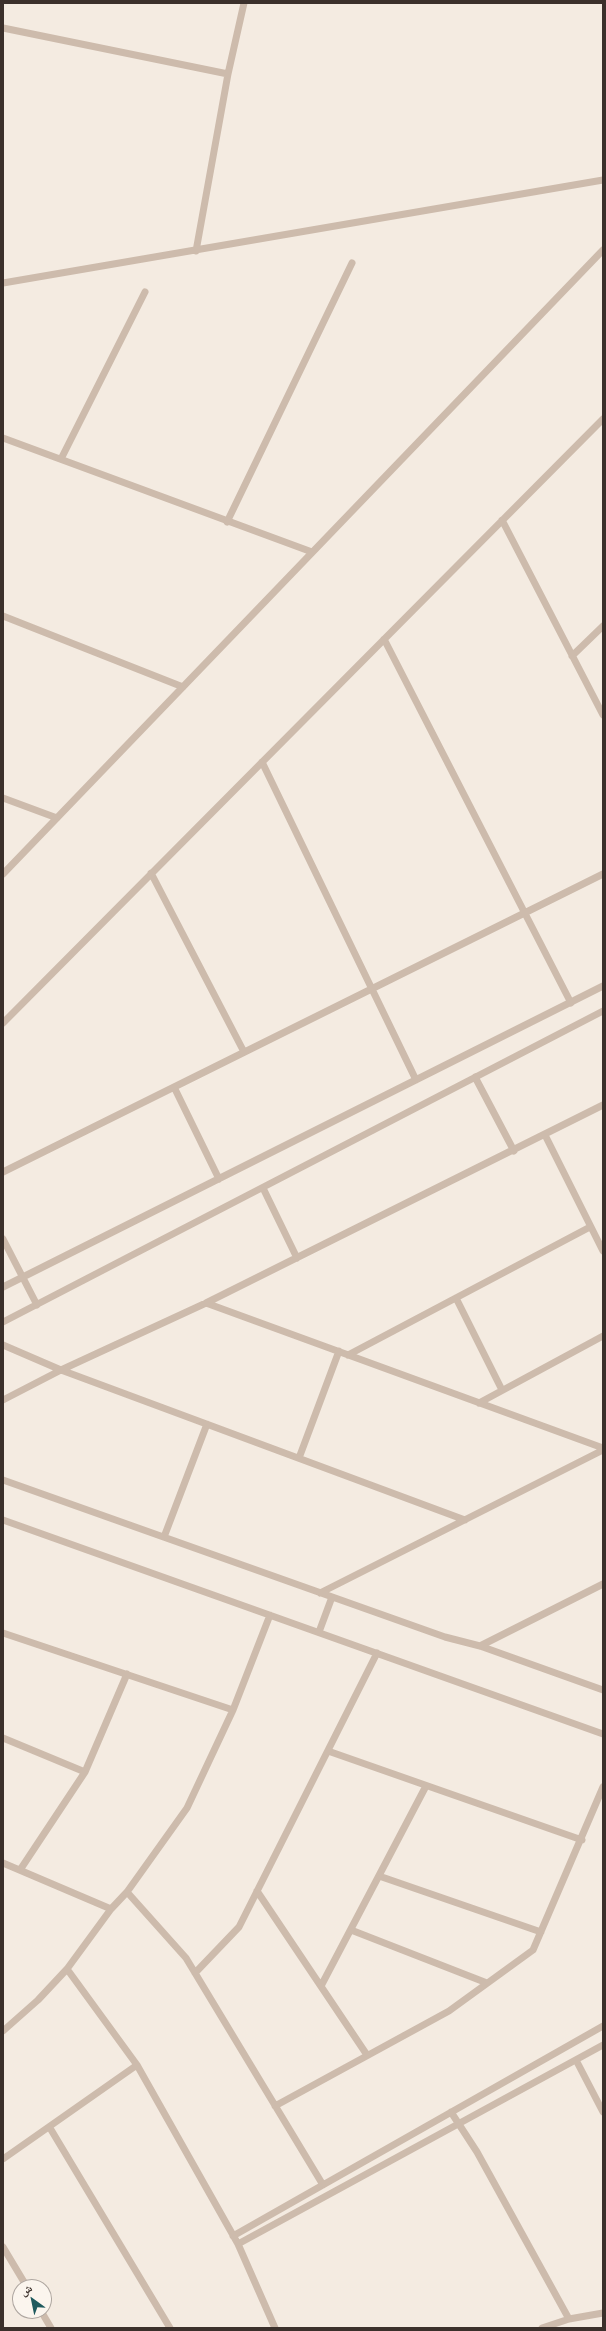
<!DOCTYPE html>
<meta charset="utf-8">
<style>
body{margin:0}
#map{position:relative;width:606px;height:2331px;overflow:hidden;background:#f4ebe1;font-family:"PT Sans Narrow","Noto Naskh Arabic",sans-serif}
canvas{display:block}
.frame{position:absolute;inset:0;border:4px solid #3b302b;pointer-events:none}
.north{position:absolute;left:12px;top:2279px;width:40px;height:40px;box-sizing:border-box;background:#fbf5ee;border:1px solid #aea6a0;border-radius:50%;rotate:327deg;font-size:11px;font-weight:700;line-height:16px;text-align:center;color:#3b302b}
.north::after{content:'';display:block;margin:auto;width:14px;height:18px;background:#1f5a5e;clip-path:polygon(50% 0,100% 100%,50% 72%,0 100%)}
</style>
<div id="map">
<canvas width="606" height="2331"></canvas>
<div class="frame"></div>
<div class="north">ش</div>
</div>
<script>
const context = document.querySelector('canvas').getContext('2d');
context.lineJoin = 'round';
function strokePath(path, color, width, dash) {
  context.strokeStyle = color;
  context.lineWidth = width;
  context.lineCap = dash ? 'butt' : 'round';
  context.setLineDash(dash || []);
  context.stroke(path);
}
const minor = new Path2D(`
 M3 28 228 74
 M196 251 228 74 244 3
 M3 283 603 180
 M3 438 312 552
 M61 459 145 292
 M502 520 603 715
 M227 522 352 263
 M3 616 183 687
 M384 639 571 1003
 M572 656 603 626
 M262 762 416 1080
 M3 798 57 818
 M151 873 244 1052
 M3 874 603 250
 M3 1023 603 419
 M475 1077 514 1151
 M174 1087 219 1179
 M545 1135 603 1251
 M3 1172 603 874
 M263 1188 297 1258
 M3 1239 37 1305
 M3 1287 603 986
 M456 1298 502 1390
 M206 1303 603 1448
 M3 1322 603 1011
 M3 1345 61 1370 465 1520
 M348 1355 590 1227
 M3 1400 61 1370 206 1303 603 1105
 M479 1403 603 1336
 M299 1458 339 1351
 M3 1480 445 1637 480 1646 603 1690
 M3 1520 603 1734
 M164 1537 207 1424
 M320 1593 603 1450
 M319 1632 332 1597
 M3 1633 233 1710
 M480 1646 603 1584
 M3 1738 85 1772
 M328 1751 582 1840
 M3 1863 111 1909
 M20 1870 85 1772 127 1674
 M379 1876 541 1932
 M257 1891 367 2055
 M127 1892 186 1958 323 2185
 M351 1930 487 1983
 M67 1969 137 2065 238 2244 275 2328
 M195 1973 239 1927 377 1653
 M321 1986 426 1786
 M3 2031 38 2000 67 1969 111 1909 127 1892 187 1808 233 1710 270 1615
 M576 2060 603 2112
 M275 2106 449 2011 533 1950 603 1787
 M451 2112 477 2152 569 2319
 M50 2128 170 2328
 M3 2159 137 2065
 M233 2236 603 2026
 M238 2244 603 2045
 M3 2247 27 2287
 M41 2311 51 2328
 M542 2328 569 2319 603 2313`);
strokePath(minor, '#cdbbac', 7);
</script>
